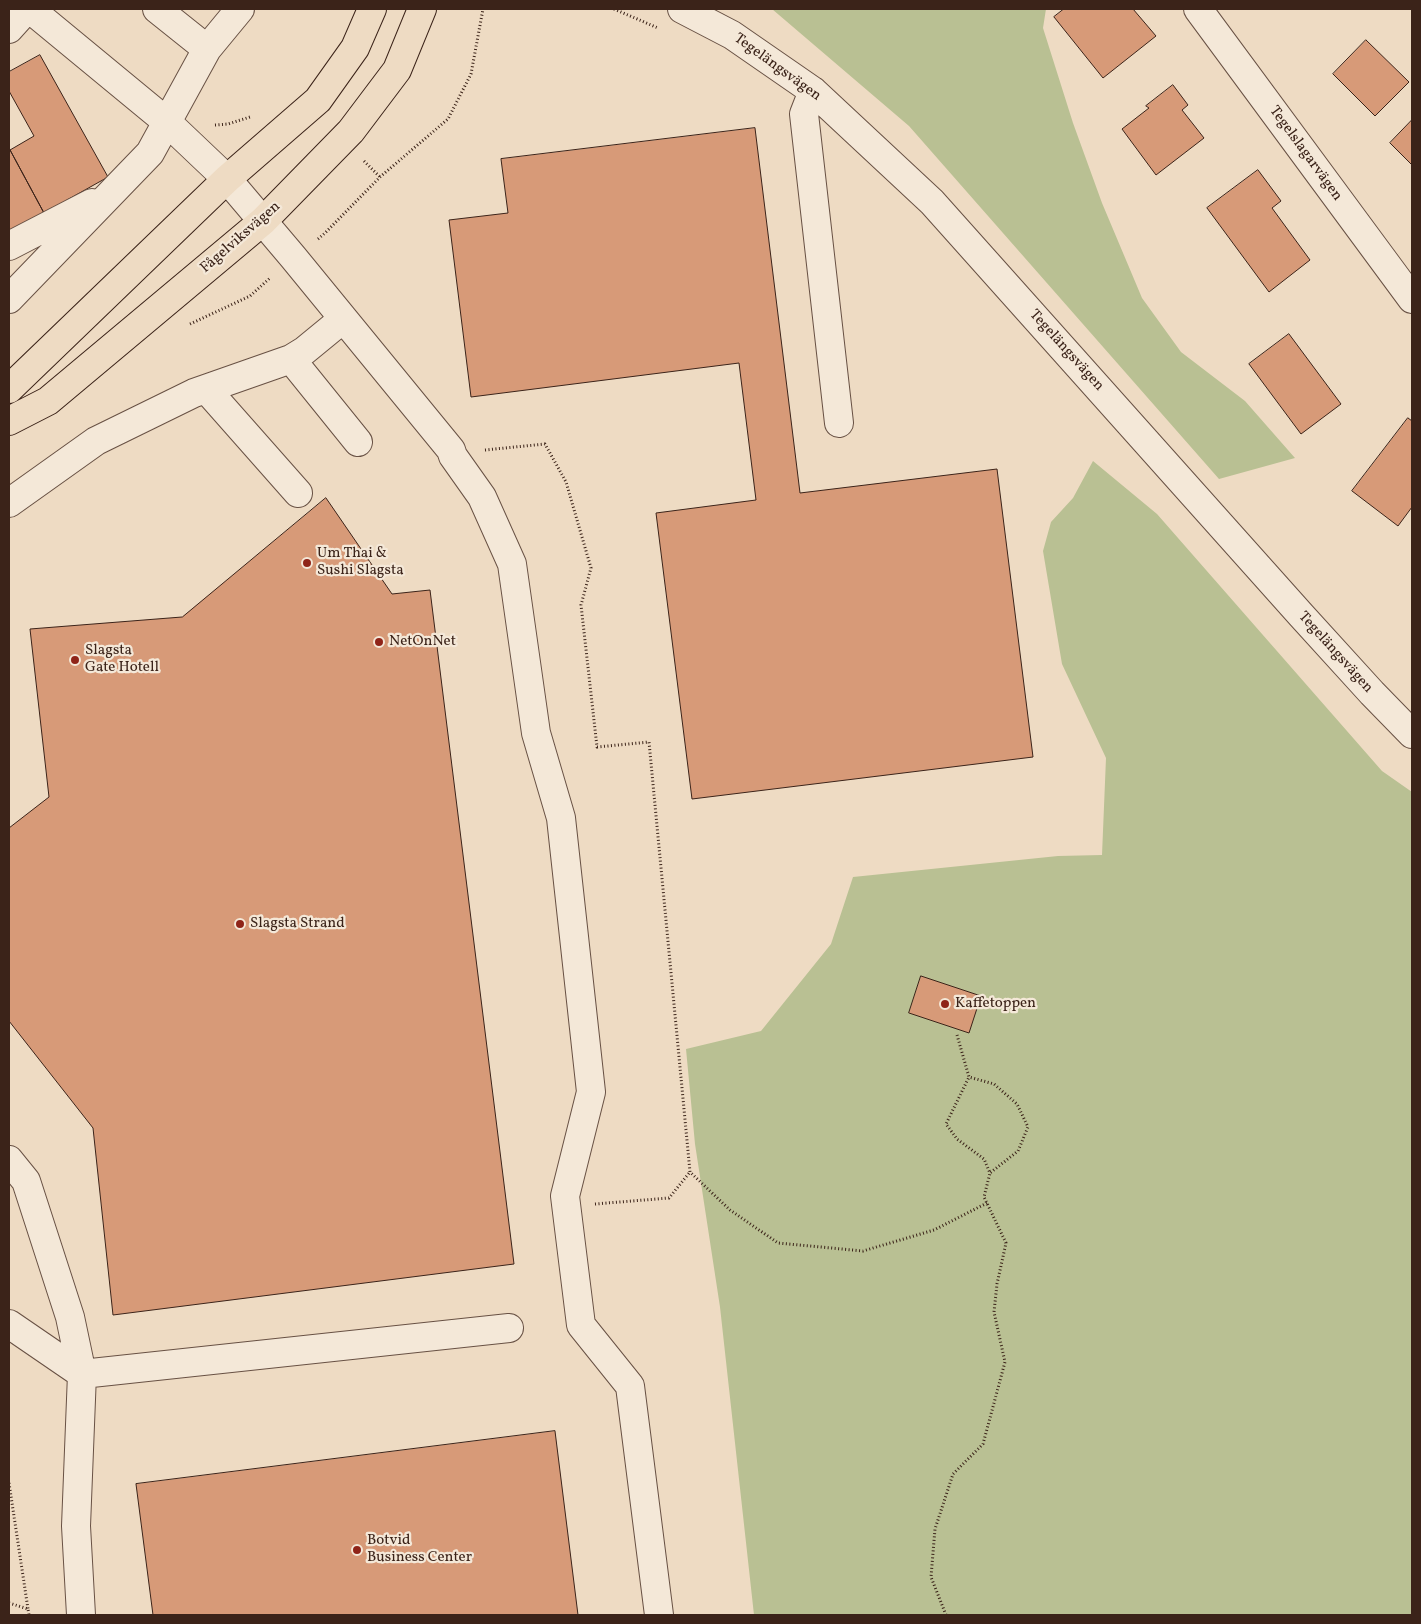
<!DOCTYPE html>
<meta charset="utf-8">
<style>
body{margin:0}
#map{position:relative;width:1421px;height:1624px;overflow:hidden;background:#eedbc3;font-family:Vollkorn,serif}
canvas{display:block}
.frame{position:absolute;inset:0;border:10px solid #3b2319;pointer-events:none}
</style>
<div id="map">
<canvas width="1421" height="1624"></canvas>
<div class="frame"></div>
</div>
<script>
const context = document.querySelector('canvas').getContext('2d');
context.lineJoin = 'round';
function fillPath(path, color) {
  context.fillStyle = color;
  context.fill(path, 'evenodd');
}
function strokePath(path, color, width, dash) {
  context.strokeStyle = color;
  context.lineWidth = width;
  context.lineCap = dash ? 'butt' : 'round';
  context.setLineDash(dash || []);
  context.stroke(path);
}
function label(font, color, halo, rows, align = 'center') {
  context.font = font + ' Vollkorn,serif';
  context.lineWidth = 4.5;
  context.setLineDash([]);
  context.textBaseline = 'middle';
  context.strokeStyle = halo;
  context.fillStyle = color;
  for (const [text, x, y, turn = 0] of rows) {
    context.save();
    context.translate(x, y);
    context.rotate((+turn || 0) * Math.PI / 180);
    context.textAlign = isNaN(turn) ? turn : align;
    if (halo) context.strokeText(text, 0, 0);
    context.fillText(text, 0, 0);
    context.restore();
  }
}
const green = new Path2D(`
 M772 9H1046L1043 28 1073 123 1102 203 1142 298 1181 352 1245 401 1295 458 1219 479 909 126Z
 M1093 461 1157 514 1382 771 1412 792V1615H754L720 1307 695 1144 686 1049 761 1031 831 944 853 877 1058 856 1102 855 1106 758 1062 664 1043 551 1051 522 1073 498Z`);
const building = new Path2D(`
 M1064 9H1133L1156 36 1103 78 1054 17Z
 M1366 40 1409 82 1375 116 1333 74Z
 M40 55 108 177 44 213 10 150 34 136 9 91V72Z
 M1173 85 1188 105 1182 110 1204 138 1156 175 1122 129 1149 108 1146 106Z
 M1412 120V165L1390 143Z
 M755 128 800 493 997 469 1033 757 692 799 656 513 756 500 739 363 471 397 449 220 508 213 501 159Z
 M9 148 44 213 9 233Z
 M1258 170 1281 201 1272 208 1310 260 1269 292 1207 208Z
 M1289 334 1341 404 1301 434 1249 364Z
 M1408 418 1412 421V507L1398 526 1352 491Z
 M326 498 392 594 430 590 514 1264 113 1315 93 1128 9 1021V828L49 797 30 629 182 617Z
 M921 976 981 996 969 1033 909 1013Z
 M555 1431 578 1615H153L136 1484Z`);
const path = new Path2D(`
 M614 9 658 28
 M215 125 228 124 250 117
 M364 161 380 177
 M318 239 325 233 380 177 448 119 471 74 483 9
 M190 324 250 296 270 278
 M485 450 545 444 566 482 591 568 581 605 597 747 649 742 690 1172 730 1210 778 1243 863 1251 934 1230 987 1203
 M957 1035 969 1077 994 1084 1017 1104 1028 1127 1018 1151 990 1173 984 1159 957 1139 946 1124 969 1077
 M595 1204 669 1198 690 1172
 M9 1483 28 1609
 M9 1603 28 1609 29 1615
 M946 1615 931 1577 935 1529 953 1474 983 1444 1005 1362 994 1312 997 1284 1006 1243 984 1197 990 1173`);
const minor = new Path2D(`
 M157 9 207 49
 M240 9 207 49 167 122 227 179 293 257 451 450 453 456 482 497 512 564 536 733 561 818 591 1092 565 1196 581 1325 630 1386 659 1615
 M682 9 732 35 813 91 932 202 1301 615 1372 693 1412 734
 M1198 9 1412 299
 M9 29 27 9
 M813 91 804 114 839 423
 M9 246 92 203
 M9 299 150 153 167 122 30 9
 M291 359 358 442
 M207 390 298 493
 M9 503 96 441 194 393 291 359 304 351 343 319
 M9 1160 26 1181 70 1317 82 1374 509 1328
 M9 1324 82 1374 76 1526 81 1615`);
const major = new Path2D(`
 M9 389 227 179 318 100 355 48 372 9
 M9 421 48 401 263 221 351 131 397 70 422 9`);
const markers = [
 [307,563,5,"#8f2418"],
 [379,642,5,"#8f2418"],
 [75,660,5,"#8f2418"],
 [240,924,5,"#8f2418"],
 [945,1004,5,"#8f2418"],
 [357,1550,5,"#8f2418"]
];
const streetNames = [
 ["Tegelängsvägen",777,68,36],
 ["Tegelslagarvägen",1305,154,54],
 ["Fågelviksvägen",241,238,-41],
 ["Tegelängsvägen",1066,351,48],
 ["Tegelängsvägen",1335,653,48]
];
const poiNames = [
 ["Um Thai &",317,554],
 ["Sushi Slagsta",317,571],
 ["NetOnNet",389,642],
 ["Slagsta",85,651],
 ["Gate Hotell",85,668],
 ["Slagsta Strand",250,924],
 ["Kaffetoppen",955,1004],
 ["Botvid",367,1541],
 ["Business Center",367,1558]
];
fillPath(green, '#b9c093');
fillPath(building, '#d79a78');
strokePath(building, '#3b2319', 1);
strokePath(minor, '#685144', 30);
strokePath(major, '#3b2319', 30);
strokePath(path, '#3b2319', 3, [1, 2.5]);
strokePath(minor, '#f4e8d8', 28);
strokePath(major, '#eedbc3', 28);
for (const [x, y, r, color] of markers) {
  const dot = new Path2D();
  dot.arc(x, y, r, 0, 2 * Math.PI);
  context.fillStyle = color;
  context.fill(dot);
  strokePath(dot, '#f4e8d8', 2);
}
label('15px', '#3b2319', '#f4e8d8', streetNames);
label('15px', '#3b2319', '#f4e8d8', poiNames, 'left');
</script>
